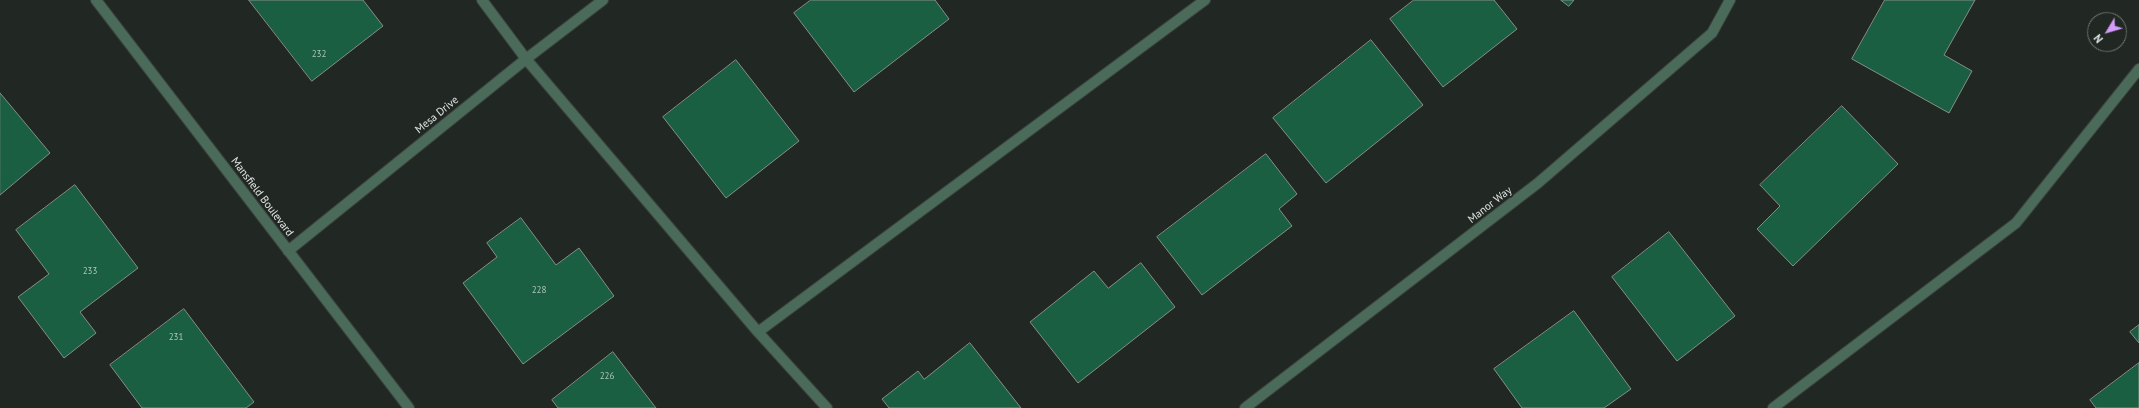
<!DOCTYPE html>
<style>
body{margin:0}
#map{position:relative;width:2139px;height:408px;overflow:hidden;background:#212824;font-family:"PT Sans",sans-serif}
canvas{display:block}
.north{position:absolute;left:2087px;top:12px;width:40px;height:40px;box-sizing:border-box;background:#212824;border:1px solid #6e7470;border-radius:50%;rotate:232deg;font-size:11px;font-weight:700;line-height:16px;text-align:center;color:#e1e5e3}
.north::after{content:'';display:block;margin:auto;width:14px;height:18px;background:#d59bfb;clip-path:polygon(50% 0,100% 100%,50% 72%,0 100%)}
</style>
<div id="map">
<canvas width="2139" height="408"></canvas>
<div class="north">N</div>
</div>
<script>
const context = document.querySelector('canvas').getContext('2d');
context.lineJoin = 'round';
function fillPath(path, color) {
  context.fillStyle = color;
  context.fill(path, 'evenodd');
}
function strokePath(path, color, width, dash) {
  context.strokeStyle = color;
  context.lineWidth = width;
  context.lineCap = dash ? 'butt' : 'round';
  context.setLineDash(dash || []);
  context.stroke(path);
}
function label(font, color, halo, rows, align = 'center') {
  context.font = font + ' "PT Sans",sans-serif';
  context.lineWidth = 3.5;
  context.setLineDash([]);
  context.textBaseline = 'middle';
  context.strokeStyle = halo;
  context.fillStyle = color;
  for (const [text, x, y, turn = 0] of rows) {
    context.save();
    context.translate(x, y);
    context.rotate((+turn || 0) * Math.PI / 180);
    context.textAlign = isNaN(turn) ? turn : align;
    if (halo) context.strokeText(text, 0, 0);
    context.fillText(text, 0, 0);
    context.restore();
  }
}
const building = new Path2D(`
 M249 0H363L383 26 312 81Z
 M811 0H935L949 19 854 92 794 13Z
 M1414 0H1494L1517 29 1443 87 1390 19Z
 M1561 0H1574L1569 6Z
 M1885 0H1975L1944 55 1972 71 1949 113 1852 59Z
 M1371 40 1423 105 1326 183 1273 118Z
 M736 60 799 141 726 198 663 117Z
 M0 93 50 153 0 195Z
 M1842 106 1898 164 1793 266 1757 229 1780 206 1760 185Z
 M1266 154 1297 194 1279 209 1292 226 1202 295 1157 237Z
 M75 185 138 268 80 312 96 333 64 358 18 297 49 274 16 230Z
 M521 218 556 265 579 248 614 296 523 364 463 283 497 257 487 243Z
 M1669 232 1735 316 1677 361 1612 277Z
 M1141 263 1175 307 1078 383 1030 322 1094 271 1108 288Z
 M184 309 254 402 246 408H142L110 365Z
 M1574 311 1631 389 1604 408H1522L1494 369Z
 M2139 325V343L2130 332Z
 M970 343 1021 408H889L882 399 918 371 924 379Z
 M613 352 656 408H558L552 400Z
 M2139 363V408H2096L2090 400Z`);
const minor = new Path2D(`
 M96 0 409 408
 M482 0 526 59 758 332 827 408
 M288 251 526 59 603 0
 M758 332 1205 0
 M1245 408 1538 183 1712 33 1730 0
 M1773 408 2016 223 2139 69`);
const numberNames = [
 ["232",319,54],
 ["233",90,271],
 ["228",539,290],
 ["231",176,337],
 ["226",607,376]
];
const streetNames = [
 ["Mesa Drive",437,115,-39],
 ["Mansfield Boulevard",262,197,53],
 ["Manor Way",1490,205,-38]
];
fillPath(building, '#1a5f42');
strokePath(building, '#868e8a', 1);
strokePath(minor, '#3c423f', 12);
strokePath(minor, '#4a6b5a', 10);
label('9px', '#afc4bb', null, numberNames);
label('11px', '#e1e5e3', '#212824', streetNames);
</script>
